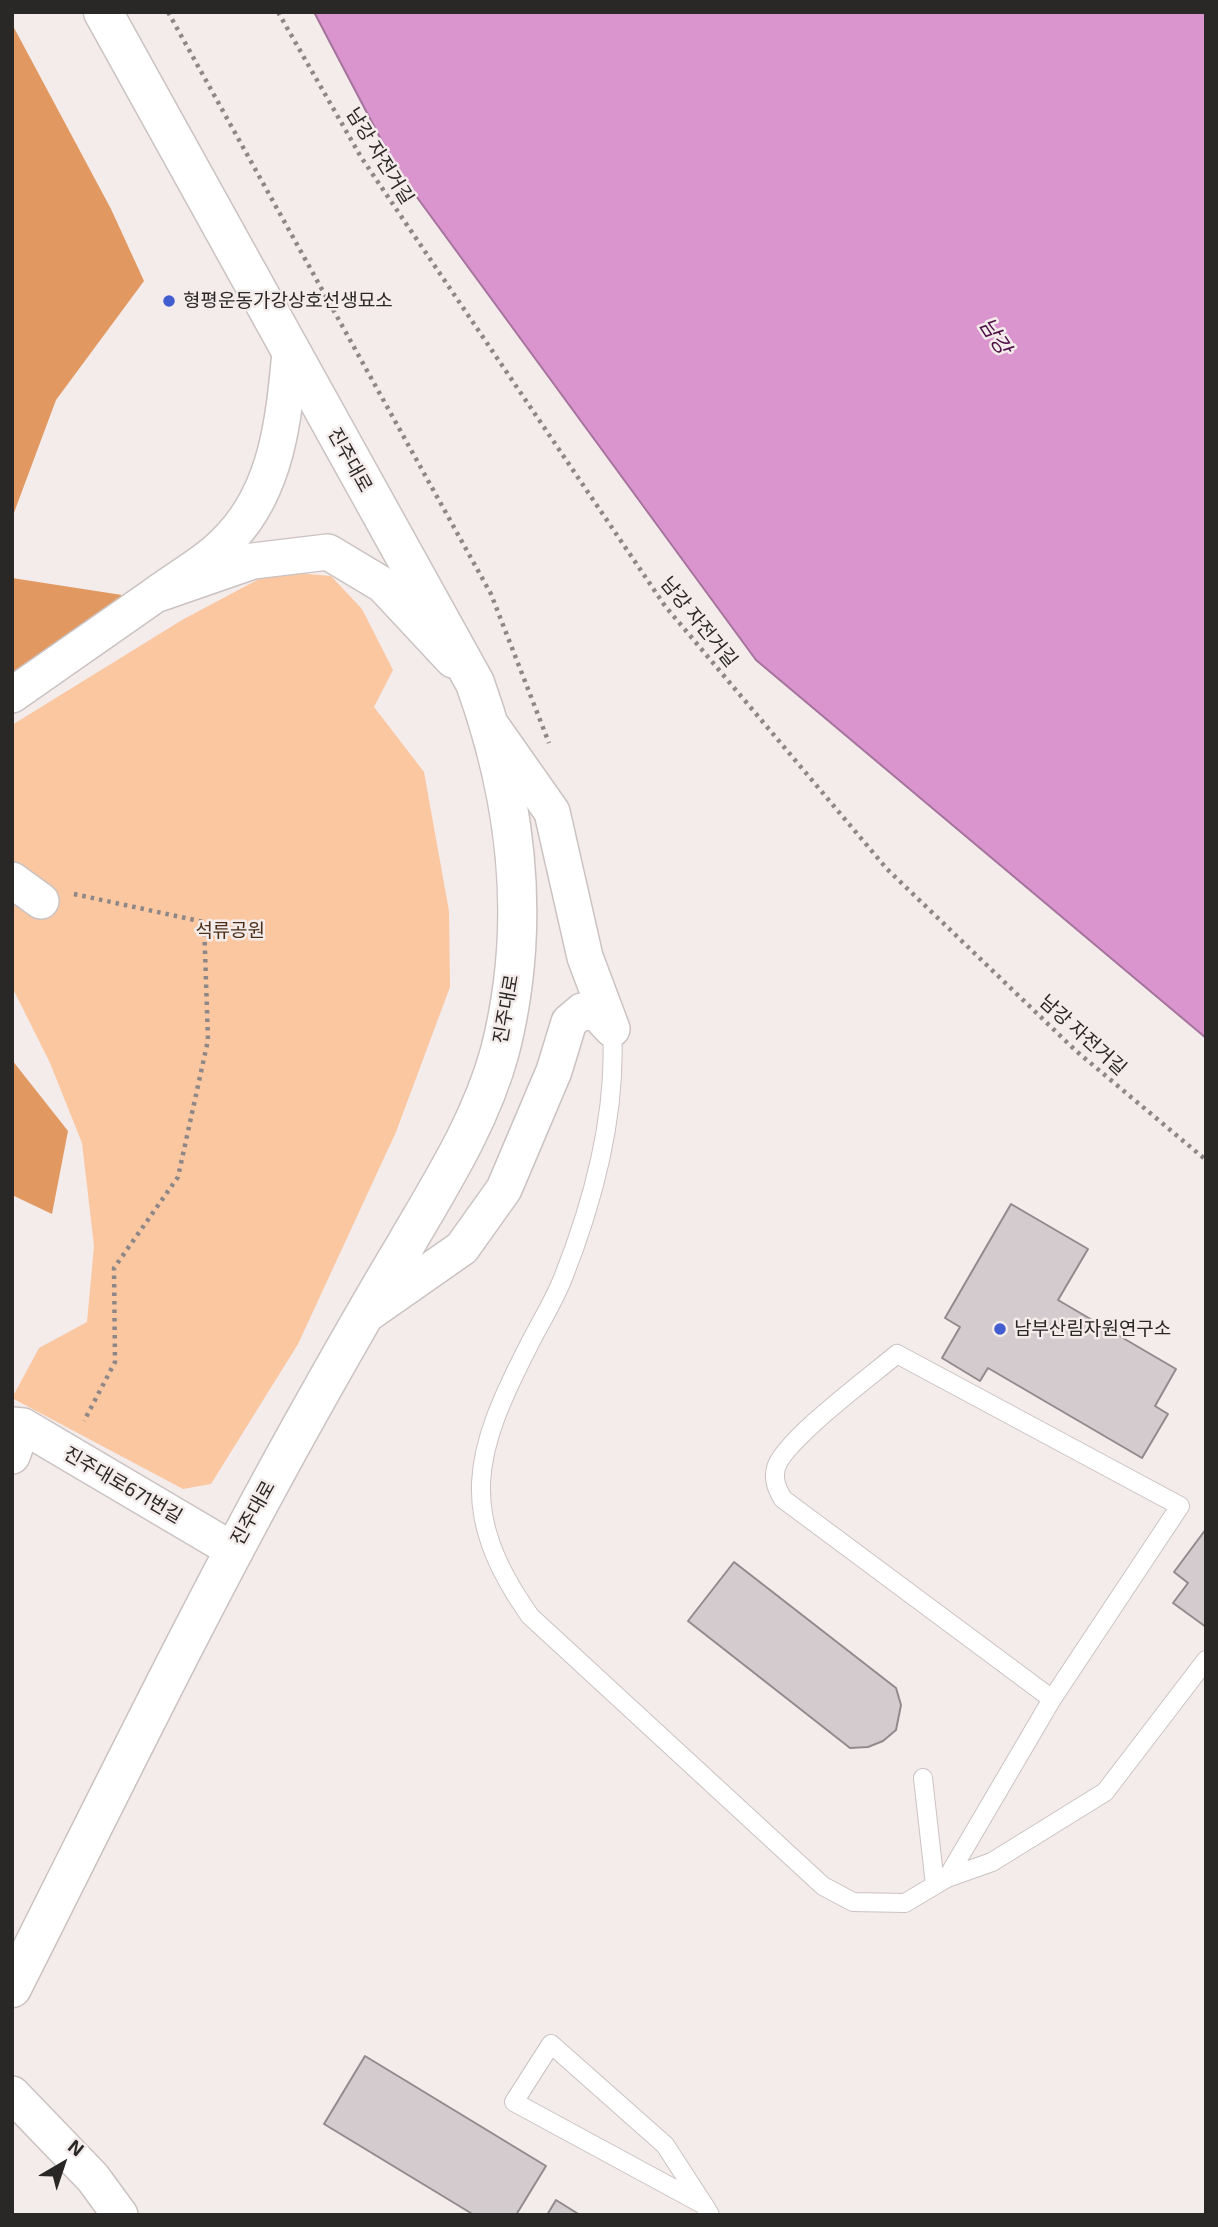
<!DOCTYPE html>
<meta charset="utf-8">
<style>
body{margin:0}
#map{position:relative;width:1218px;height:2227px;overflow:hidden;background:#f4ebeb;font-family:"Exo 2",sans-serif}
canvas{display:block}
.frame{position:absolute;inset:0;border:14px solid #2a2727;pointer-events:none}
.north{position:absolute;left:28px;top:2129px;width:70px;height:70px;-webkit-text-stroke:5px #f4ebeb;paint-order:stroke;rotate:39deg;font-size:19px;font-weight:700;line-height:28px;text-align:center;color:#2a2727}
.north::after{content:'';display:block;margin:auto;width:24px;height:32px;background:#2a2727;clip-path:polygon(50% 0,100% 100%,50% 72%,0 100%)}
</style>
<div id="map">
<canvas width="1218" height="2227"></canvas>
<div class="frame"></div>
<div class="north">N</div>
</div>
<script>
const context = document.querySelector('canvas').getContext('2d');
context.lineJoin = 'round';
function fillPath(path, color) {
  context.fillStyle = color;
  context.fill(path, 'evenodd');
}
function strokePath(path, color, width, dash) {
  context.strokeStyle = color;
  context.lineWidth = width;
  context.lineCap = dash ? 'butt' : 'round';
  context.setLineDash(dash || []);
  context.stroke(path);
}
function label(font, color, halo, rows, align = 'center') {
  context.font = font + ' "Exo 2","Noto Sans KR",sans-serif';
  context.lineWidth = 5;
  context.setLineDash([]);
  context.textBaseline = 'middle';
  context.strokeStyle = halo;
  context.fillStyle = color;
  for (const [text, x, y, turn = 0] of rows) {
    context.save();
    context.translate(x, y);
    context.rotate((+turn || 0) * Math.PI / 180);
    context.textAlign = isNaN(turn) ? turn : align;
    if (halo) context.strokeText(text, 0, 0);
    context.fillText(text, 0, 0);
    context.restore();
  }
}
const green = new Path2D(`
 M274 571 331 576 362 609 393 670 374 707 424 772 449 911 450 987 396 1132 298 1344 211 1484 183 1489 12 1398 39 1348 87 1322 94 1246 82 1143 50 1063 12 987V725L182 620Z`);
const forest = new Path2D(`
 M12 24 111 209 144 281 56 400 12 518Z
 M12 578 122 595 43 664 12 684Z
 M12 1060 68 1131 52 1214 12 1195Z`);
const water = new Path2D(`
 M314 12H1206V1038L756 660 397 170Z`);
const building = new Path2D(`
 M1011 1204 1088 1249 1058 1300 1176 1369 1155 1406 1168 1414 1142 1458 988 1368 980 1381 942 1358 960 1327 945 1318Z
 M1206 1529V1627L1173 1603 1188 1583 1174 1572Z
 M734 1562 896 1688 901 1705 896 1730 883 1741 868 1747 850 1748 688 1621Z
 M365 2056 546 2166 516 2215H474L324 2124Z
 M556 2200 580 2215H547Z`);
const path = new Path2D(`
 M168 12 491 594 549 743
 M278 12 361 157 665 606 887 869 1075 1050 1206 1160
 M74 894 204 922 208 1040 178 1177 114 1268 115 1362 84 1421`);
const service = new Path2D(`
 M612 1029C617 1113 594 1200 563 1278 554 1301 540 1323 529 1345 474 1452 456 1511 530 1616L823 1886 853 1902 905 1903 947 1878 1052 1699 1180 1506 897 1354C871 1376 783 1441 776 1468 773 1480 777 1489 783 1499L1052 1699
 M923 1778 935 1885
 M947 1878 992 1862 1105 1792 1206 1660
 M704 2205 514 2102 551 2044 665 2145 704 2205 710 2215`);
const minor = new Path2D(`
 M290 352C284 416 278 487 231 537 211 560 179 577 155 595L253 561 328 552 383 585 453 660
 M12 695 155 595
 M493 728 552 812 585 957 612 1029
 M12 880 41 901
 M362 1318 462 1248 504 1189 554 1071 569 1022 582 1011 598 1014 612 1029
 M12 1425 23 1426 233 1550
 M12 1456 23 1426
 M12 2094 93 2178 120 2215`);
const tertiary = new Path2D(`
 M12 1988C107 1800 199 1610 302 1425 336 1364 370 1304 406 1244 442 1182 481 1121 500 1051 532 925 518 803 475 683L103 12`);
const markers = [
 [169,301,7,"#415dd0"],
 [1000,1329,7,"#415dd0"]
];
const streetNames = [
 ["남강 자전거길",380,156,58],
 ["진주대로",350,460,61],
 ["남강 자전거길",699,622,51],
 ["진주대로",506,1009,-80],
 ["남강 자전거길",1083,1035,42],
 ["진주대로671번길",123,1485,30],
 ["진주대로",253,1513,-61]
];
const poiNames = [
 ["형평운동가강상호선생묘소",183,301],
 ["남부산림자원연구소",1014,1329]
];
const parkNames = [
 ["석류공원",230,931]
];
const waterNames = [
 ["남강",995,336,57]
];
fillPath(green, '#fac7a1');
fillPath(forest, '#e19961');
fillPath(water, '#da94ce');
strokePath(water, '#a5739c', 2);
fillPath(building, '#d3cbce');
strokePath(building, '#928a8d', 2);
strokePath(service, '#cbc2c2', 20);
strokePath(minor, '#cbc2c2', 38);
strokePath(tertiary, '#cbc2c2', 41);
strokePath(path, '#8d8787', 4.5, [3.5, 5]);
strokePath(service, '#fff', 18);
strokePath(minor, '#fff', 35);
strokePath(tertiary, '#fff', 38);
for (const [x, y, r, color] of markers) {
  const dot = new Path2D();
  dot.arc(x, y, r, 0, 2 * Math.PI);
  context.fillStyle = color;
  context.fill(dot);
  strokePath(dot, '#f4ebeb', 2.5);
}
label('19px', '#2a2727', '#f4ebeb', streetNames);
label('19px', '#2a2727', '#f4ebeb', poiNames, 'left');
label('19px', '#4d2f17', '#f4ebeb', parkNames);
label('italic 21px', '#4c0e45', '#f4ebeb', waterNames);
</script>
